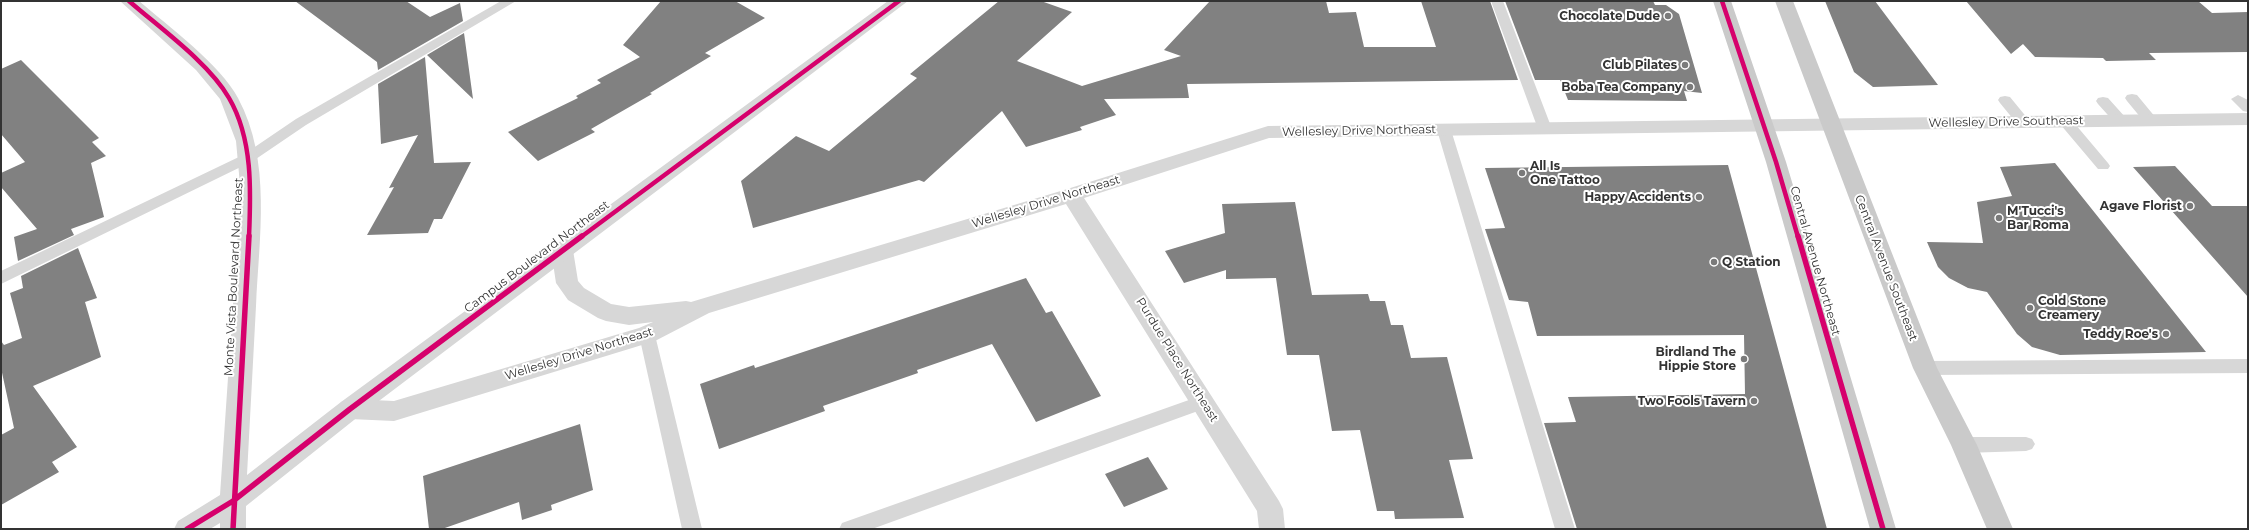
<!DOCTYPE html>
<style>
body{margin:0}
#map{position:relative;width:2249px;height:530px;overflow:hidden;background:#fff;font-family:Montserrat,sans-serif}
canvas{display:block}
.frame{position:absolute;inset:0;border:2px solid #333;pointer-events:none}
</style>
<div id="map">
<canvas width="2249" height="530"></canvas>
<div class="frame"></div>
</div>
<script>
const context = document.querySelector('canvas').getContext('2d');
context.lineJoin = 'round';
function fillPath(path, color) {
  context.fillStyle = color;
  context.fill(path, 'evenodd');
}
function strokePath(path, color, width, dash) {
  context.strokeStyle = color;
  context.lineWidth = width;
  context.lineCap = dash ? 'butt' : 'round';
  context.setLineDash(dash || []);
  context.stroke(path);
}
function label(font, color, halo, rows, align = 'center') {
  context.font = font + ' Montserrat,sans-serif';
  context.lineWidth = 4;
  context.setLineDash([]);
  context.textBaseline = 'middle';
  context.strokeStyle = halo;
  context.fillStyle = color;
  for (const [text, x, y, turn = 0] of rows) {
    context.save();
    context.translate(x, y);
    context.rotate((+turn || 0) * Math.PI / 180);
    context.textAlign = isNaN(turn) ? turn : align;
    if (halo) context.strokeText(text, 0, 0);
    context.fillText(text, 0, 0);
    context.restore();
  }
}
const building = new Path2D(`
 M295 1H406L430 17 460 3 463 21 378 70 377 62Z
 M661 1H735L765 18 705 53 711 56 650 93 652 94 591 129 595 132 538 161 508 132 578 98 576 96 601 83 597 80 640 57 623 45Z
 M999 1H1041L1072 12 1017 61 1082 86 1181 56 1164 50 1210 1H1326L1329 13 1356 12 1364 47H1436L1421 1H1490L1518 80 1187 84 1189 98 1104 99 1116 115 1080 127 1082 130 1026 147 1002 111 924 182 919 180 753 228 741 181 796 136 829 151 917 78 910 74Z
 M1505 1H1653L1655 5H1666L1679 14 1702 93 1684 91 1687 101 1568 100 1560 80H1535Z
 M1825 1H1875L1938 85 1873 87 1854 72Z
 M1966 1H2198L2212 13 2248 12V52L2149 53 2156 60 2106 61 2103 58 2035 57 2023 44 2011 54Z
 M464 33 473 99 427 55Z
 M425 57 434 163 471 162 442 219H434L428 233 367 235 394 187 389 188 418 135 381 144 378 84Z
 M21 60 99 138 92 142 106 156 91 163 104 217 71 229 74 235 18 261 14 237 37 229 1 187V173L25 162 1 134V69Z
 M2055 163 2063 173 2206 352 2060 355 2032 347 2017 334 1987 292 1968 288 1949 278 1938 267 1927 242 1983 243 1977 202 2012 196 2000 167Z
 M1728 165 1827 529H1577L1544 423 1576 422 1568 397 1745 394 1744 335 1537 336 1528 302 1509 300 1485 229 1505 228 1485 168Z
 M2175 166 2212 206H2248V297L2133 167Z
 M1295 202 1312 295 1368 294 1370 301H1385L1391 325H1403L1411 358 1447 357 1473 459 1449 460 1464 518 1395 519 1394 511H1377L1360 430 1332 431 1319 355H1287L1276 278 1226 279V270L1184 283 1165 251 1225 233 1222 204Z
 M78 248 97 298 85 302 101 357 33 386 77 447 52 462 59 472 1 505V435L14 428 1 368V341L4 345 22 338 10 293 23 288 21 276Z
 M1026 278 1046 313 1052 311 1101 396 1036 422 992 344 917 370 918 373 823 406 825 411 719 449 700 384 754 365 755 368Z
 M580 424 593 490 551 505 552 510 522 520 519 502 442 529H429L423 476Z
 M1148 457 1168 489 1124 507 1105 474Z`);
const service = new Path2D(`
 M501 1H516L306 125 253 161 1 284V271L243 155 296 119Z
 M1491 1H1503L1552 129 1550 132H1540L1538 129Z
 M2132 94 2137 95 2156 118 2158 121 2156 124H2146L2127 101 2125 98 2127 95Z
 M2238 95 2248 100V112L2243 111 2231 99Z
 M2005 96 2010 97 2028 119 2030 122 2028 125H2018L2000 103 1998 100 2000 97Z
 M2103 97 2108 98 2126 118 2128 121 2126 124H2116L2098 104 2096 101 2098 98Z
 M2065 116 2070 118 2108 163 2110 166 2108 169H2098L2060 124 2058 121 2060 118Z
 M1444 125 1449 127 1451 130 1575 529H1555L1437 130 1439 127Z
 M647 329 653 330 655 335 702 529H682L639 335 641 330Z
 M2248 359V373L1925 375 1919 373 1916 368 1919 363 1925 361Z
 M1203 395 1209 397 1212 402 1209 407 872 529H839L842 523Z
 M1964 437H2026L2032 439 2035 444 2032 449 2026 451 1964 453 1958 450 1955 445 1958 440Z`);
const minor = new Path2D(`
 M2248 113V125L1269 138 1084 198 1279 501 1283 509 1285 529H1259L1257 511 1066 204 709 313 655 341 394 421 350 419 341 416 338 409 341 402 350 399 394 401 639 328 653 322 629 325 606 321 598 318 568 300 556 283 551 250 554 245 562 242 570 245 573 250 578 281 584 288 611 304 629 307 686 301 691 302 1064 190 1268 126Z`);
const tertiary = new Path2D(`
 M120 1H139C168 26 221 65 238 98 272 161 259 238 256 306 253 362 250 418 247 475L341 402 888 1H908L359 416 246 506V529H220V523L210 529H174L178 521 220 495 238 231 240 185 236 141 220 99 196 70Z`);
const primary = new Path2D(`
 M1713 1H1731L1786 162 1896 529H1870L1766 162Z
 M1775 1H1793L1937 368 1977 445 2013 529H1987L1951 445 1913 368Z`);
const cyclewayFar1 = new Path2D(`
 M129 1C160 28 209 63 229 98 253 139 251 191 249 237
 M1722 1 1776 162 1798 237
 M581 237 899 1`);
const cycleway = new Path2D(`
 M1798 236 1883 529
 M187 529 233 501 350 409 582 236
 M233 529 249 236`);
const markers = [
 [1668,16,4,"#7a7a7a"],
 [1685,65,4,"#7a7a7a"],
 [1690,87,4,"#7a7a7a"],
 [1522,173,4,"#7a7a7a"],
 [1699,197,4,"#7a7a7a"],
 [2190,206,4,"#7a7a7a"],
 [1999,218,4,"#7a7a7a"],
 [1714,262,4,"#7a7a7a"],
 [2030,308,4,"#7a7a7a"],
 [2166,334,4,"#7a7a7a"],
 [1744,359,4,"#7a7a7a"],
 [1754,401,4,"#7a7a7a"]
];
const poiNames = [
 ["Chocolate Dude",1660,16],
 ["Club Pilates",1677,65],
 ["Boba Tea Company",1682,87],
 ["All Is",1530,166,"left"],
 ["One Tattoo",1530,180,"left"],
 ["Happy Accidents",1691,197],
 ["Agave Florist",2182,206],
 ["M'Tucci's",2007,211,"left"],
 ["Bar Roma",2007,225,"left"],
 ["Q Station",1722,262,"left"],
 ["Cold Stone",2038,301,"left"],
 ["Creamery",2038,315,"left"],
 ["Teddy Roe's",2158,334],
 ["Birdland The",1736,352],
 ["Hippie Store",1736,366],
 ["Two Fools Tavern",1746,401]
];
const streetNames = [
 ["Wellesley Drive Southeast",2006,122,-1],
 ["Wellesley Drive Northeast",1359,131,-1],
 ["Wellesley Drive Northeast",1046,202,-17],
 ["Campus Boulevard Northeast",537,257,-37],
 ["Central Avenue Northeast",1815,261,74],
 ["Central Avenue Southeast",1886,268,69],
 ["Monte Vista Boulevard Northeast",234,277,-87],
 ["Wellesley Drive Northeast",579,354,-17],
 ["Purdue Place Northeast",1177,360,58]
];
fillPath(building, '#818181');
fillPath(service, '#d7d7d7');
fillPath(minor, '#d7d7d7');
fillPath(tertiary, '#d7d7d7');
fillPath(primary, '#cacaca');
strokePath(cyclewayFar1, '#d6006c', 4.5);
strokePath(cycleway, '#d6006c', 5.5);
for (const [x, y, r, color] of markers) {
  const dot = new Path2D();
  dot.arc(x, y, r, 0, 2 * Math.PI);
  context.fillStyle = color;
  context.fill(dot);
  strokePath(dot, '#fff', 1.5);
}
label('bold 12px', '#333', '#fff', poiNames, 'right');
label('12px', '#333', '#fff', streetNames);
</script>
